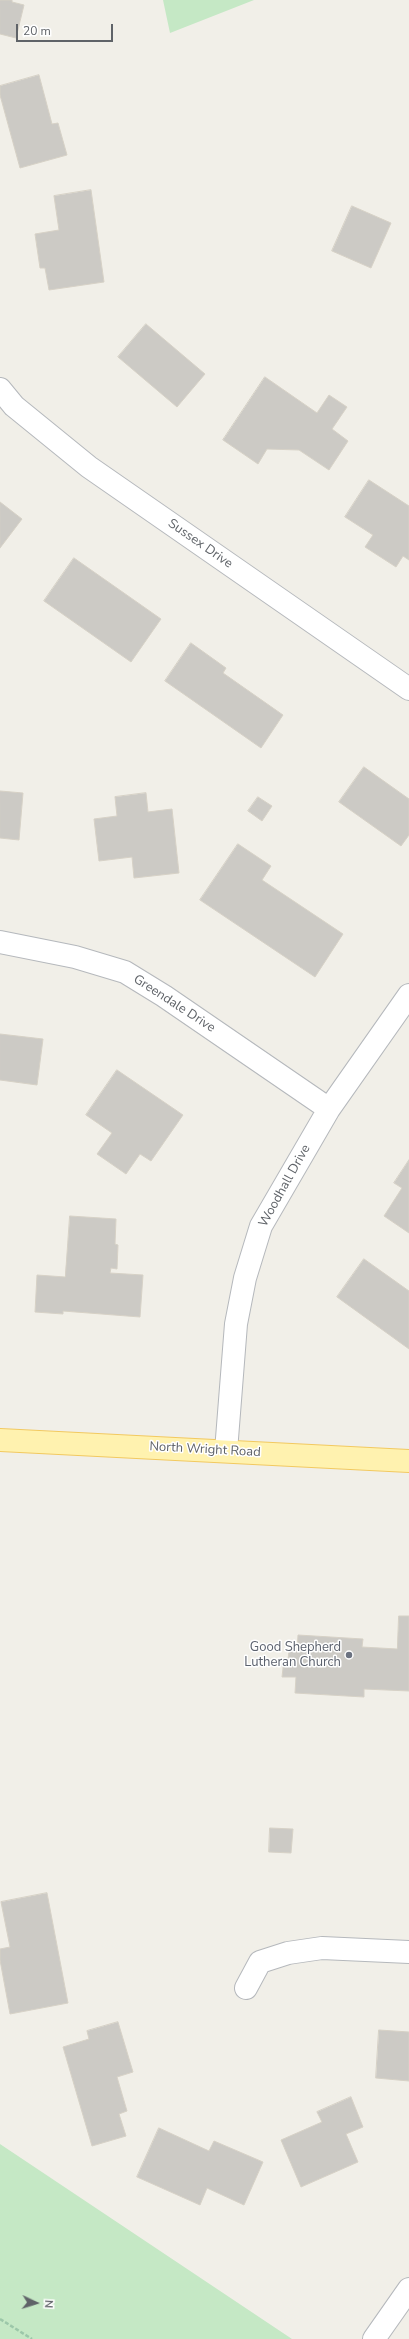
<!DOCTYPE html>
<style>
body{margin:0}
#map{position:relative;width:409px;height:2339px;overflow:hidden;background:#f1efe8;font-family:"Nunito Sans",sans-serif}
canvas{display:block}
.north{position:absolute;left:16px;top:2283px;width:40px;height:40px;-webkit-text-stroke:3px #fff;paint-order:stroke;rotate:94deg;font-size:11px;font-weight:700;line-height:16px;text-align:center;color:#5f6368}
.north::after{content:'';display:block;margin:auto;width:14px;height:18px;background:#5f6368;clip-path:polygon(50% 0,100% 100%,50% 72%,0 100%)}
.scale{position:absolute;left:16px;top:24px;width:97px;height:18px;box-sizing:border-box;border:2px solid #5f6368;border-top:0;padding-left:5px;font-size:12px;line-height:14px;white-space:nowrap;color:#5f6368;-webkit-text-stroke:3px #fff;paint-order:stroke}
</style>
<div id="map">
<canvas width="409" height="2339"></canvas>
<div class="north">N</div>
<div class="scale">20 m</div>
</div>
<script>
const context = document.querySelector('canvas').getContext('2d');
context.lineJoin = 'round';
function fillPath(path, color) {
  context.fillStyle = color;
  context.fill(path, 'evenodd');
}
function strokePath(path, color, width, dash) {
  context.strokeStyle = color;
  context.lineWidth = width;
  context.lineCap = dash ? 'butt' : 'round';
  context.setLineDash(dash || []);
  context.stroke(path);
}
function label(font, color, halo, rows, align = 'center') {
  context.font = font + ' "Nunito Sans",sans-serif';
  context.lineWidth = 3;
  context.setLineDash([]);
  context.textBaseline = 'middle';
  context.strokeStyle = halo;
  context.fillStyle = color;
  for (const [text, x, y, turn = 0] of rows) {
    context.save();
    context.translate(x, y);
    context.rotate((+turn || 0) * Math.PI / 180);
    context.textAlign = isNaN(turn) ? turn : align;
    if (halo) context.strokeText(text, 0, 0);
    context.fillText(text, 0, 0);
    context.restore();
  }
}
const green = new Path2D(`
 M163 0H254L170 33Z
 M0 2144 292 2339H0Z`);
const building = new Path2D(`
 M0 0H12V2L24 5 16 38 0 34Z
 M39 75 52 124 58 123 67 155 20 168 0 95V86Z
 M91 190 104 282 49 290 45 268H40L35 234 59 230 54 196Z
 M352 206 391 223 371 268 332 251Z
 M146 324 205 374 177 407 118 357Z
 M265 377 317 413 329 395 347 407 332 429 348 441 329 470 299 450 267 449 258 464 223 440Z
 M369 480 409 506V560L403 556 396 567 365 547 373 535 345 517Z
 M0 502 22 519 0 548Z
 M74 558 161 619 131 662 44 601Z
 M191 643 226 668 223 673 283 715 261 748 165 681Z
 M364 767 409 799V835L401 846 339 802Z
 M0 791 23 793 19 840 0 838Z
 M146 793 148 812 172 809 179 873 134 878 132 857 99 861 94 819 117 816 115 797Z
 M258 797 272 806 262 821 248 811Z
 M238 844 271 866 262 880 343 934 315 977 200 900Z
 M0 1034 43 1039 37 1085 0 1080Z
 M117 1070 183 1115 151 1161 140 1154 126 1174 97 1154 112 1133 86 1115Z
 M409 1160V1233L384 1216 402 1188 394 1183Z
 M70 1216 116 1219 115 1244 118 1245 117 1269 111 1268 110 1273 143 1275 140 1317 63 1311V1314L35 1312 37 1275 65 1277Z
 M364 1259 409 1291V1349L337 1297Z
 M399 1616H409V1691L364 1689V1697L295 1693 296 1677H282L284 1659 288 1660 289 1650 297 1651 298 1635 363 1639 362 1647 397 1649Z
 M270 1828 293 1829 291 1853 269 1852Z
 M47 1893 68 2003 10 2014 0 1960V1949L10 1947 1 1902Z
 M118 2022 133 2072 117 2077 127 2111 119 2114 126 2136 92 2146 63 2047 89 2039 87 2031Z
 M379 2030 409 2032V2081L376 2078Z
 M351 2097 363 2127 346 2134 358 2162 301 2187 281 2140 322 2122 317 2112Z
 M159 2128 209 2151 214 2141 263 2162 244 2205 207 2188 200 2205 137 2177Z`);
const path = new Path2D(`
 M0 2319 32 2339`);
const minor = new Path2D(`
 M0 389 14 406 89 467 409 689
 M0 942 75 957 125 972 164 996 329 1109
 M226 1451 236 1324 245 1278 261 1226 329 1109 409 995
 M246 1988 260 1962 288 1953 322 1948 409 1952
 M374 2339 409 2289`);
const major = new Path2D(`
 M0 1440 409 1461`);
const markers = [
 [349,1655,4,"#6b7280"]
];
const streetNames = [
 ["Sussex Drive",200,544,35],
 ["Greendale Drive",174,1004,33],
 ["Woodhall Drive",285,1186,-61],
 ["North Wright Road",205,1450,3]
];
const worshipNames = [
 ["Good Shepherd",341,1648],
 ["Lutheran Church",341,1663]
];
fillPath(green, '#c5e8c5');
fillPath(building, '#cccac5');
strokePath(building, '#d6d1c6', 1);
strokePath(minor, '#b5b8bc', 24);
strokePath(major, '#f2c960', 24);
strokePath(path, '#9cc7a9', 2.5, [4, 2]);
strokePath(minor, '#fff', 22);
strokePath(major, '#fff2af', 22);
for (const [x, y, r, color] of markers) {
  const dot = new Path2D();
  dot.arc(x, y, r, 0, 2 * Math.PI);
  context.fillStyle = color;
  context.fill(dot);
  strokePath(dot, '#fff', 1.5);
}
label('13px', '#5f6368', '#fff', streetNames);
label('13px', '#5b616d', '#fff', worshipNames, 'right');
</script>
